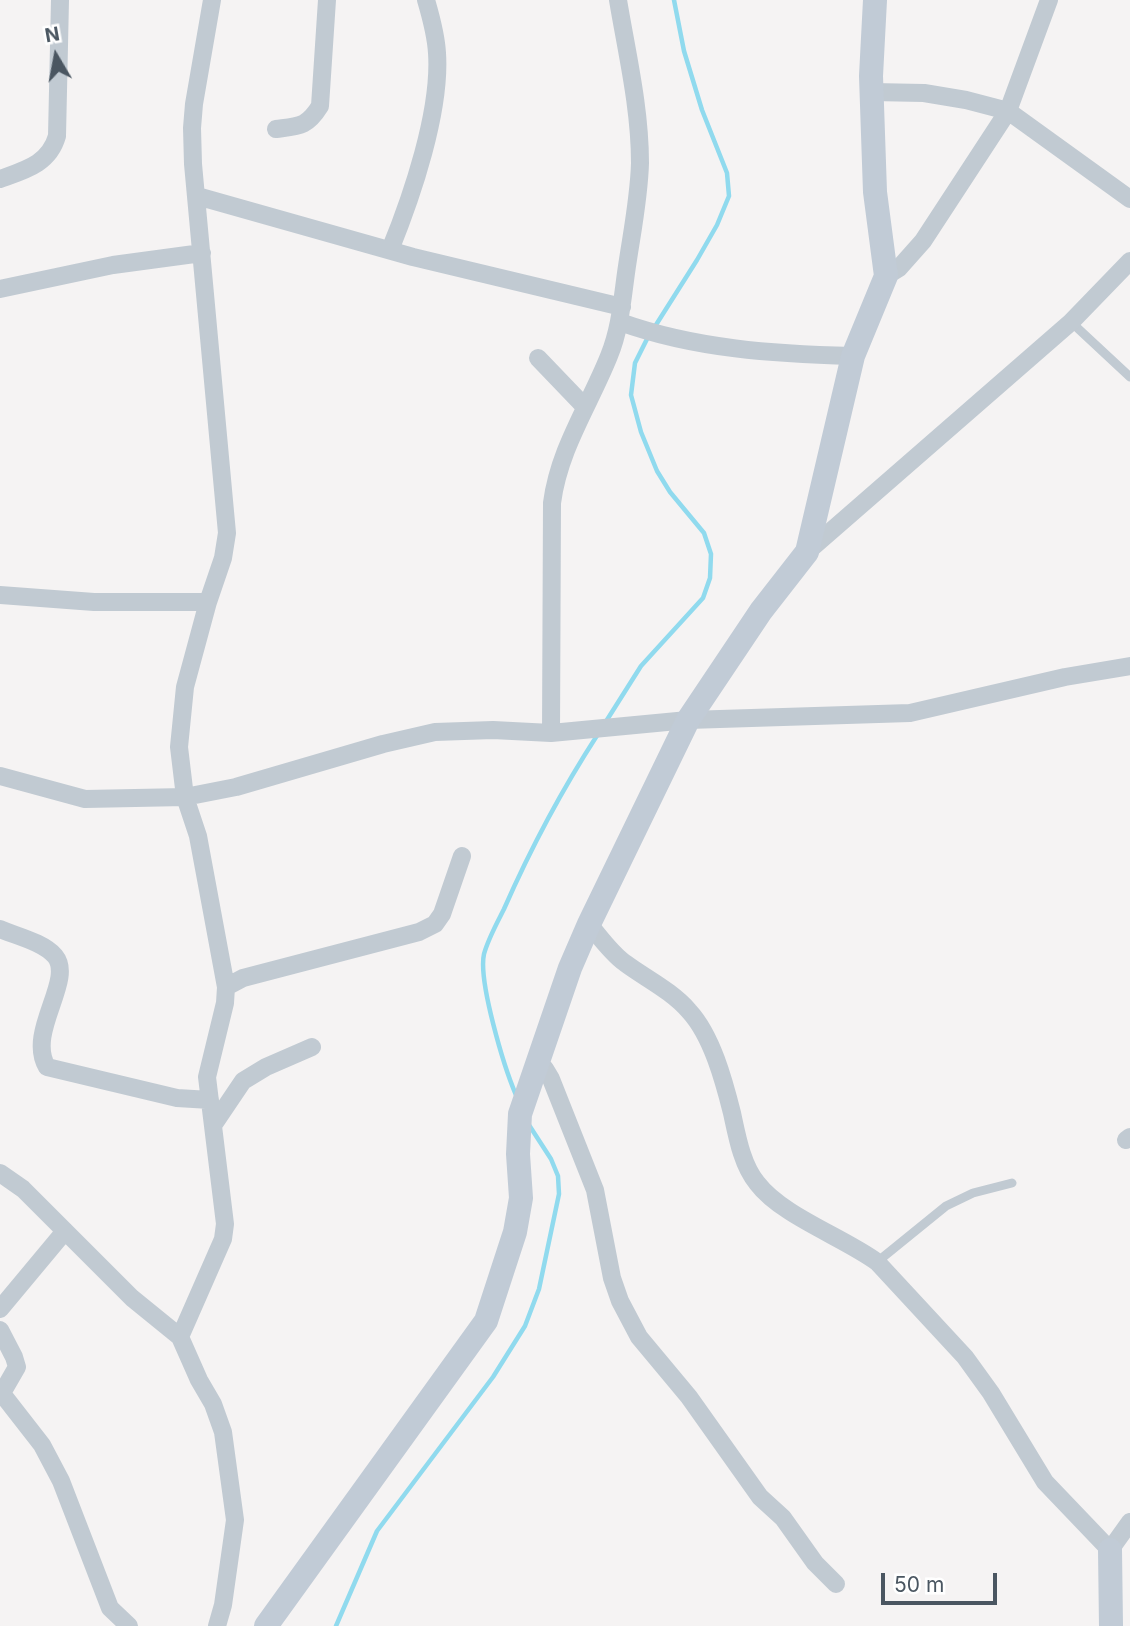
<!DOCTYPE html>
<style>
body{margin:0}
#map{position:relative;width:1130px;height:1626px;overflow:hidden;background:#f5f3f3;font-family:Inter,sans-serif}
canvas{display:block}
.north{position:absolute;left:21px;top:21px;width:70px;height:70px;-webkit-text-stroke:5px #fff;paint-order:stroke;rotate:350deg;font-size:19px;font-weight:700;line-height:28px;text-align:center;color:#4a5661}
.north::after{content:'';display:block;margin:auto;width:24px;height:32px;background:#4a5661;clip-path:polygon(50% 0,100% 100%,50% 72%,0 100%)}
.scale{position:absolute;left:881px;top:1573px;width:116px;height:32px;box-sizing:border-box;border:4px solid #4a5661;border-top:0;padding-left:9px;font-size:21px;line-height:24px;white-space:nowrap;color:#4a5661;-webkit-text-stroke:5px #fff;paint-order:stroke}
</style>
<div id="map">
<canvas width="1130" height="1626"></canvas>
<div class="north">N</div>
<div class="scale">50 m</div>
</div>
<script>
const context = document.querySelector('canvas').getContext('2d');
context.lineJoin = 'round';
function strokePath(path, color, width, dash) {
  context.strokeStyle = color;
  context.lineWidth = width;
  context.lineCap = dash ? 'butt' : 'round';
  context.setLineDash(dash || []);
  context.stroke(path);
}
const stream = new Path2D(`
 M654 328 697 260 717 225 729 196 727 173 702 110 684 51 674 0
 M605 723 641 666 703 598 710 578 711 554 704 533 670 492 657 471 641 432 631 395 635 363 649 335
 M516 1095C504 1067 478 981 484 954 488 939 497 923 504 909 530 850 563 788 598 734
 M336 1626 377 1531 493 1377 525 1326 539 1289 559 1194 558 1176 551 1159 529 1125`);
const lane = new Path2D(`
 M1071 322 1130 377
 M877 1262 946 1206 973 1193 1012 1183`);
const street = new Path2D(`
 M872 92 924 93 966 100 1008 111 1130 199
 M276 129C299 126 307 127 320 106L327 0
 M0 179C25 170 49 164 57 136L60 0
 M197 196 413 257 622 307
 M390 250C412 196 441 111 437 53 436 35 431 17 426 0
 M886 276 899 268 923 241 1008 111 1049 0
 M0 289 113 265 202 253
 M620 322C695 349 775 354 853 356
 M538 358 585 407
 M807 552 1071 322 1130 261
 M0 595 94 602H208
 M551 733 552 503C559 449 589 406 609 356 620 329 622 302 626 273 631 237 639 200 640 163 640 108 627 54 618 0
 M0 776 85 799 185 797 236 787 383 744 435 732 493 730 551 733 688 720 910 713 1065 677 1130 666
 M589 924C600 937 611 953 625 963 645 978 672 991 689 1011 712 1036 724 1081 732 1113 737 1136 742 1165 757 1183 782 1216 843 1237 877 1262L965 1357 991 1393 1045 1482 1110 1550 1130 1522
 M0 929C16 936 43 942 55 956 75 980 26 1032 47 1067L177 1098 210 1100
 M226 987 243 978 419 932 435 924 442 914 462 856
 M537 1064 545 1069 551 1079 595 1190 612 1278 620 1301 639 1337 689 1397 760 1497 783 1518 815 1563 836 1584
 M214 1124 243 1081 266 1067 312 1047
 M1126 1140 1130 1137
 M0 1173 23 1189 132 1298 180 1337 199 1380 213 1404 223 1432 235 1520 223 1605 217 1626
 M0 1309 65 1231
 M0 1330 14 1357 17 1367 2 1393
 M180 1337 223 1239 225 1224 207 1077 225 1003 226 987 198 836 185 797 179 747 185 687 208 602 223 558 227 533 193 164 192 128 194 104 212 0
 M0 1391 42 1445 61 1481 110 1608 129 1626`);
const secondary = new Path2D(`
 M1110 1550 1111 1626
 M266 1626 486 1321 515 1232 521 1198 518 1154 520 1114 570 968 589 924 688 720 761 611 807 552 853 356 886 276 875 192 871 76 875 0`);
strokePath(stream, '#90daee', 4.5);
strokePath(lane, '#c1cad2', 9);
strokePath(street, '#c1cad2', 18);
strokePath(secondary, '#c1cbd6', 24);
</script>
